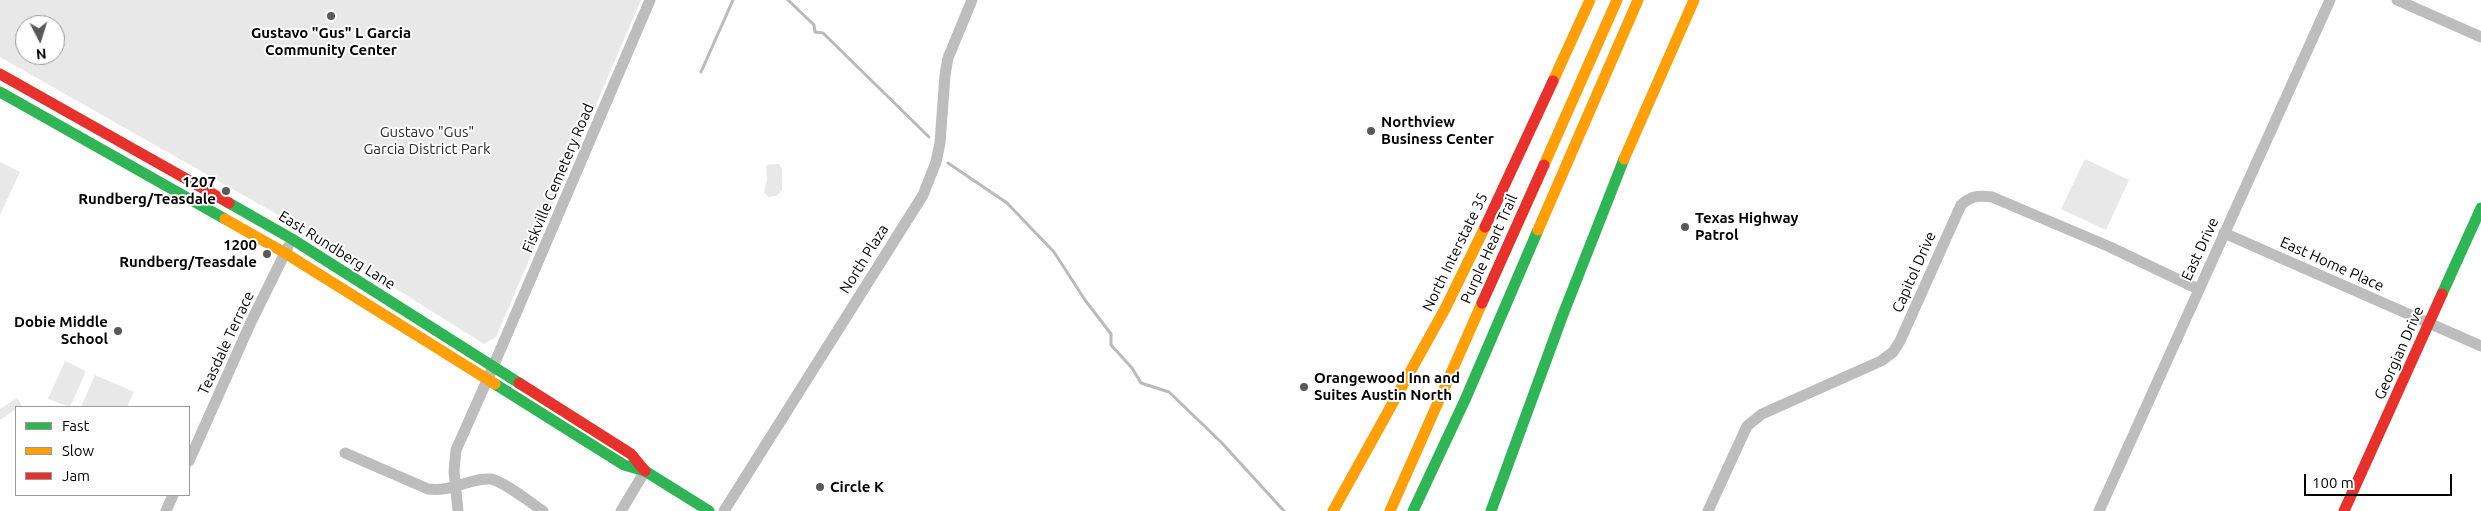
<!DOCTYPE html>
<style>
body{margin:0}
#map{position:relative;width:2481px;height:511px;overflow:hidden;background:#fff;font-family:Ubuntu,sans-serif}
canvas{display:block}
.legend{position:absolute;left:15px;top:406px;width:175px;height:90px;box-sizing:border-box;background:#fff;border:1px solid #999;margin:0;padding:6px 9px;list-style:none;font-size:15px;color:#000}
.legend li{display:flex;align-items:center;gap:10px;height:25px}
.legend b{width:25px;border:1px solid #999}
.north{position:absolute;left:15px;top:15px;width:50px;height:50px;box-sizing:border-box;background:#fff;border:1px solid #999;border-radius:50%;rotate:175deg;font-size:14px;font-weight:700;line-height:20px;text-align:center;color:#000}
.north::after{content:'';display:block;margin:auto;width:18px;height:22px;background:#595959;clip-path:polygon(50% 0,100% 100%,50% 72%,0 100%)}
.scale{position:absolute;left:2304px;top:474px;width:148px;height:22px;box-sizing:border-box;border:2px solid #000;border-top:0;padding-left:6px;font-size:15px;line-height:18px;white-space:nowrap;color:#000;-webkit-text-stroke:4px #fff;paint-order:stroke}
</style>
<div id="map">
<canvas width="2481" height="511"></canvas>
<ul class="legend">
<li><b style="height:6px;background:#30b455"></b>Fast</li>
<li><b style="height:6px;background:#ff9f0a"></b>Slow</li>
<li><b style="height:6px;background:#e5322d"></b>Jam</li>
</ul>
<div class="north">N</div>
<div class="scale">100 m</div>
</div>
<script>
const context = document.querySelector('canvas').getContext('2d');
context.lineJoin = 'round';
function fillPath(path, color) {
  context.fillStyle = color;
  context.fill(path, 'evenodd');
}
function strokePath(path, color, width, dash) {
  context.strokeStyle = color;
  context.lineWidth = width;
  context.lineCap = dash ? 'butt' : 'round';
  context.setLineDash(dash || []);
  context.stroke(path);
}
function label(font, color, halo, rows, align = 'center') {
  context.font = font + ' Ubuntu,sans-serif';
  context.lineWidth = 4;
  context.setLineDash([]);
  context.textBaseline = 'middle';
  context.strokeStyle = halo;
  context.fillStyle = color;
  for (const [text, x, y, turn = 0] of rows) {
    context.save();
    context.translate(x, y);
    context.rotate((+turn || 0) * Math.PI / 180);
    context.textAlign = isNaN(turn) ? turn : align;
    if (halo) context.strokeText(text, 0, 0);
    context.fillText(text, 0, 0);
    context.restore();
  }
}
const green = new Path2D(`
 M0 0H641L496 337 484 344 287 220 0 57ZM25 25H55V55H25Z
 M2085 159 2129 180 2106 230 2061 209Z
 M0 162 20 172 0 215Z
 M779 164 782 169V190L776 196 769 197 764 192 767 180 766 165Z
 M65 361 86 371 70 407 48 399Z
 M95 375 134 392 127 407H81Z
 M17 398 22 406 16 407V409L0 420V409Z`);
const stream = new Path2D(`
 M788 0 814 25 815 32 823 33 929 137
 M701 72 733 0
 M948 163 1007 203 1054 252 1085 300 1111 334V345L1132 368 1141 383 1169 392 1221 442 1284 511`);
const street = new Path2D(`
 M2397 0 2481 37
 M2224 233 2481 346
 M345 453 428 489C454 492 468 478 490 479 502 480 531 503 543 511
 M189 461 251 322 288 247
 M166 511 173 495
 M458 511 454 471 456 450 493 367 650 0
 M621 511 645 471
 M724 511 923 195 936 162 940 143 945 75 948 58 972 0
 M1708 511 1747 426 1762 414 1881 361 1893 352 1900 341 1961 205C1971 196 1978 195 1992 197L2110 247 2198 289
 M2099 511 2330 0`);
const fast = new Path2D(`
 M0 92 225 219
 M229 203 292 239 519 383
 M2442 294 2481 208
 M495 384 624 465 645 471 709 511
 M1413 511 1465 400 1538 230
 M1491 511 1562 317 1624 159`);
const slow = new Path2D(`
 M1553 81 1590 0
 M1624 159 1694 0
 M1544 165 1617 0
 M225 219 285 253 495 384
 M1538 230 1638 0
 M1333 511 1446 307 1485 227
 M1390 511 1482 303`);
const jam = new Path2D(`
 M0 74 229 203
 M1485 227 1553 81
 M1482 303 1544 165
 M519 383 631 454 645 471
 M2344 511 2442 294`);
const markers = [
 [331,16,5,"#595959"],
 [1371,131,5,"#595959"],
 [226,191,5,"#595959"],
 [1685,227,5,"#595959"],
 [267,254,5,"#595959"],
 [118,331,5,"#595959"],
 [1304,387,5,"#595959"],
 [820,487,5,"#595959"]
];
const poiNames = [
 ["Gustavo \"Gus\" L Garcia",331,33,"center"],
 ["Community Center",331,50,"center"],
 ["Northview",1381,122],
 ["Business Center",1381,139],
 ["1207",216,182,"right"],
 ["Rundberg/Teasdale",216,199,"right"],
 ["Texas Highway",1695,218],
 ["Patrol",1695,235],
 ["1200",257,245,"right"],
 ["Rundberg/Teasdale",257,262,"right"],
 ["Dobie Middle",108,322,"right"],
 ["School",108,339,"right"],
 ["Orangewood Inn and",1314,378],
 ["Suites Austin North",1314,395],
 ["Circle K",830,487]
];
const parkNames = [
 ["Gustavo \"Gus\"",427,132],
 ["Garcia District Park",427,149]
];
const streetNames = [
 ["Fiskville Cemetery Road",558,178,-67],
 ["Purple Heart Trail",1489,249,-66],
 ["East Drive",2200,249,-65],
 ["East Rundberg Lane",337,250,32],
 ["North Interstate 35",1455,252,-64],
 ["North Plaza",864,259,-58],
 ["East Home Place",2332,264,24],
 ["Capitol Drive",1914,272,-66],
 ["Teasdale Terrace",226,343,-65],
 ["Georgian Drive",2399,353,-66]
];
fillPath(green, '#e8e8e8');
strokePath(stream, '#bababa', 3);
strokePath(street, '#bdbdbd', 11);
strokePath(fast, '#30b455', 11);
strokePath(slow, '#ff9f0a', 11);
strokePath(jam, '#e5322d', 11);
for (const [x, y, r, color] of markers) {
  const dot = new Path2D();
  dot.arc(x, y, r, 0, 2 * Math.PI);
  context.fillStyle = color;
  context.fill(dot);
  strokePath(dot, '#fff', 2);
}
label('bold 15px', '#000', '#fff', poiNames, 'left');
label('15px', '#2c2c2c', '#fff', parkNames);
label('15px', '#000', '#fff', streetNames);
</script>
